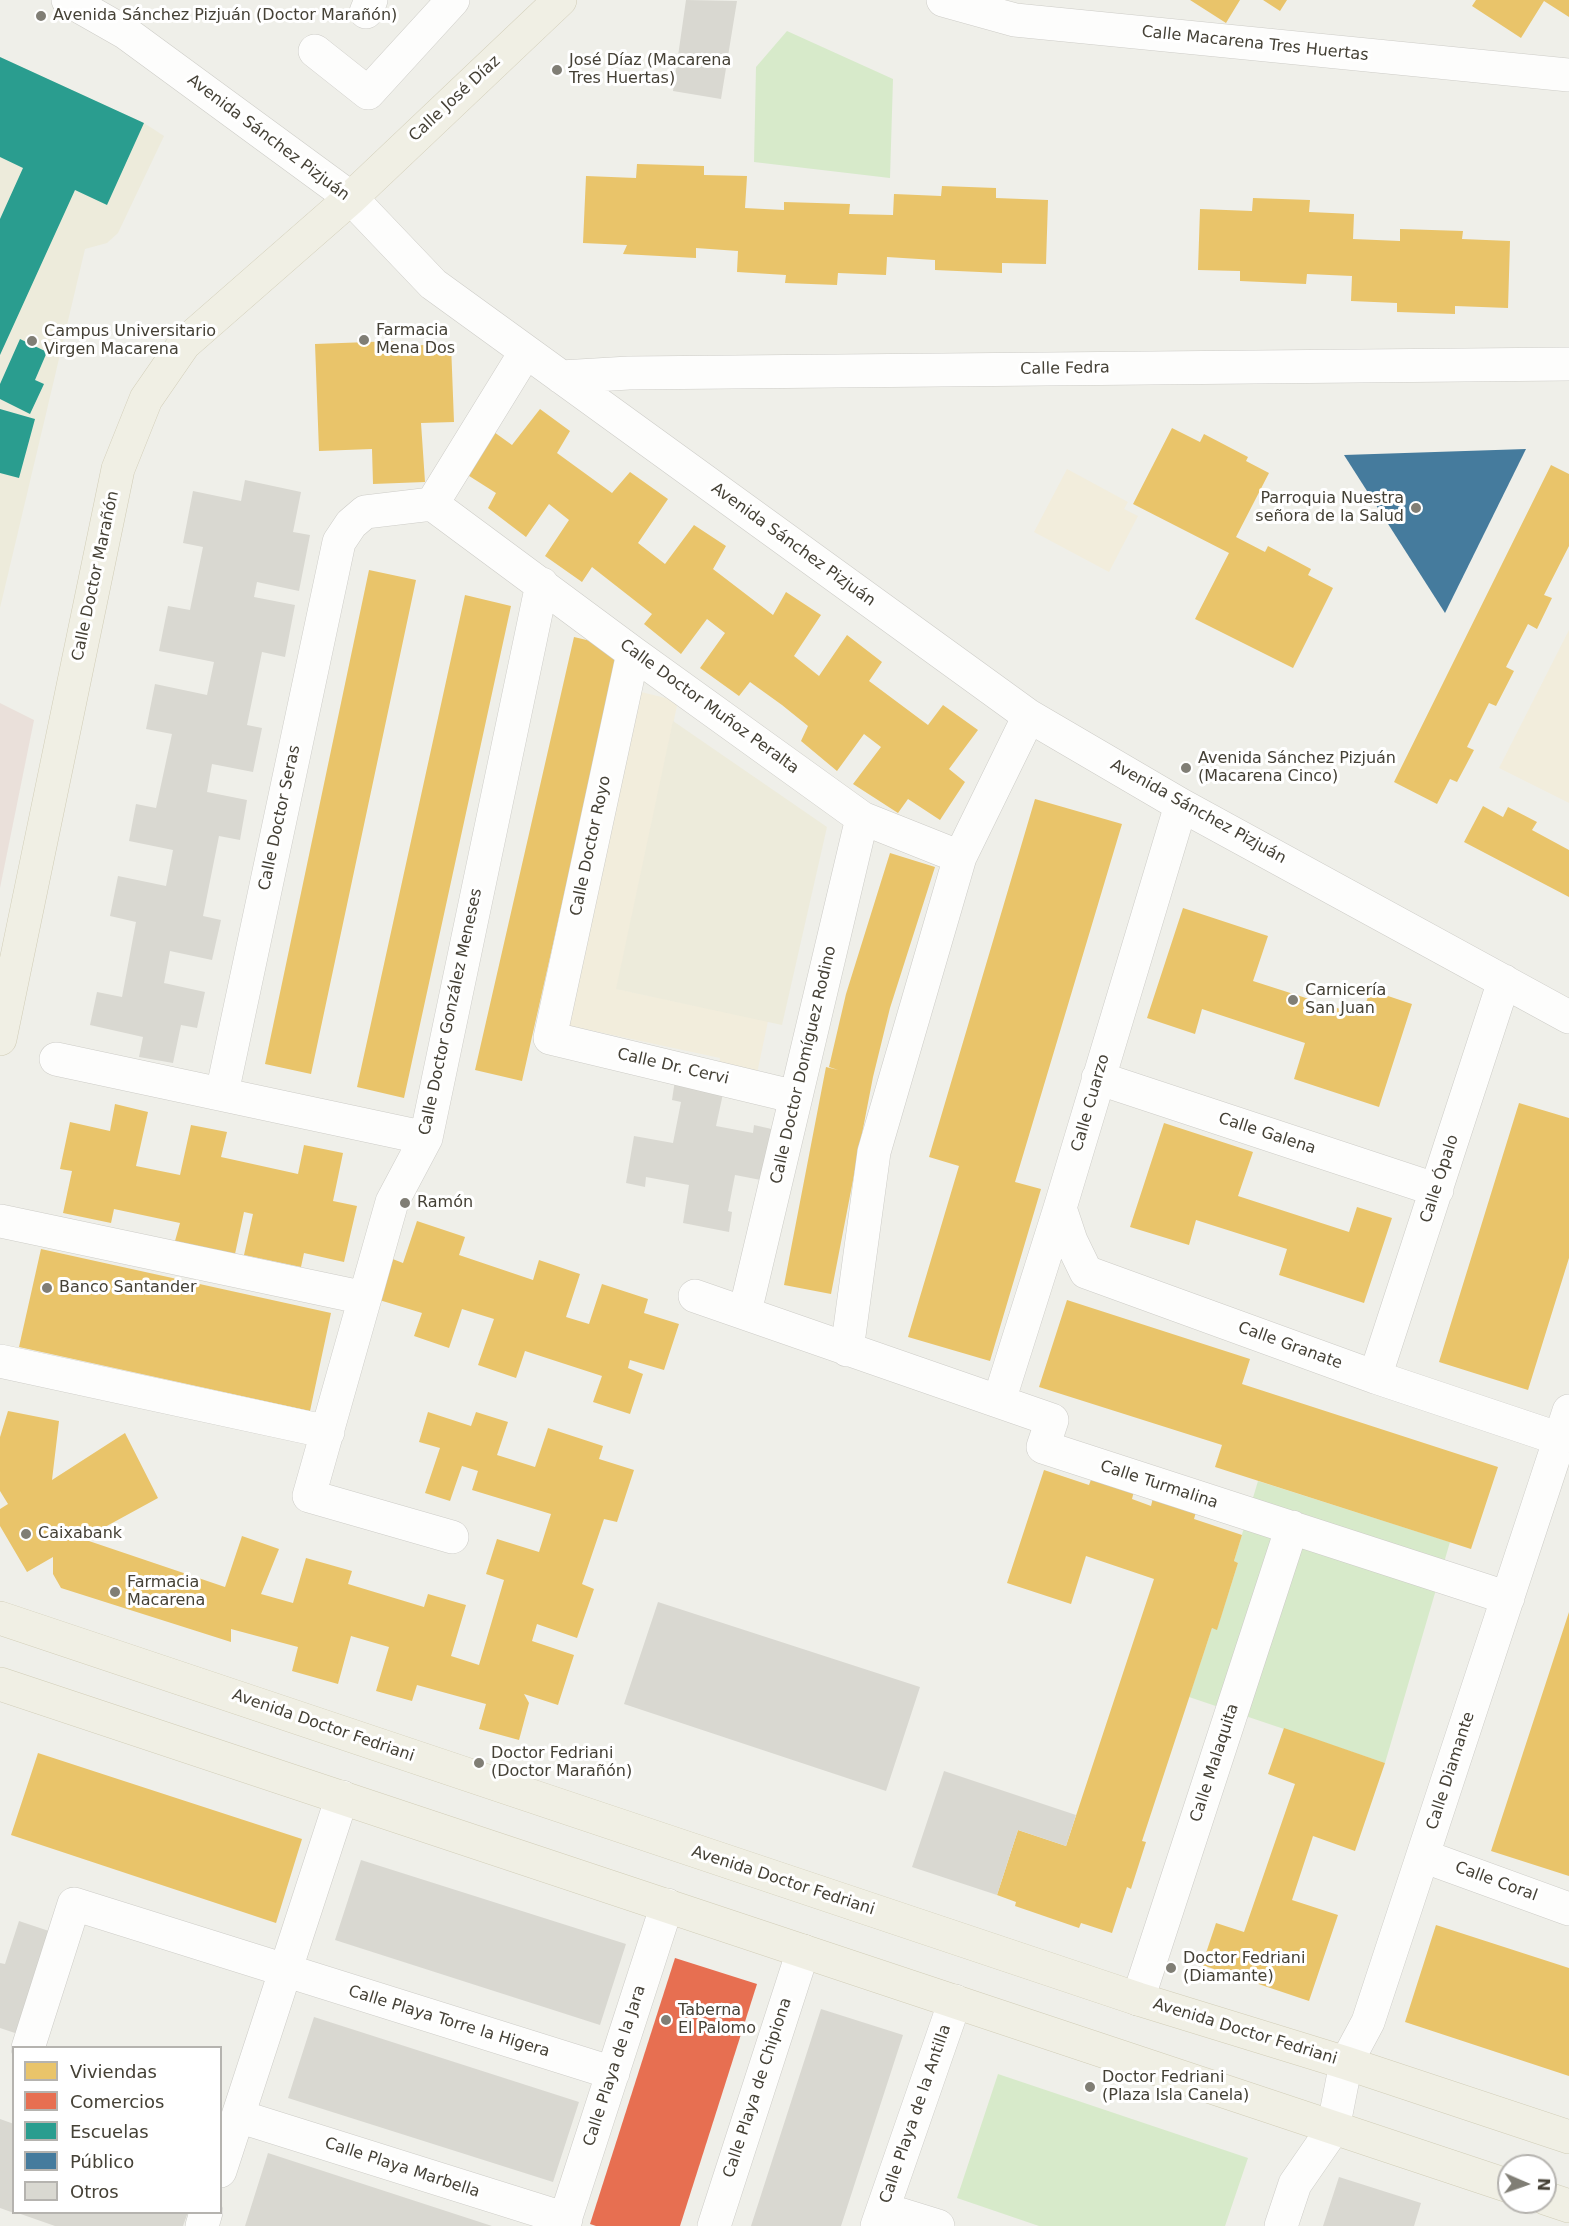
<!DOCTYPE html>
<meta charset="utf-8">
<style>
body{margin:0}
#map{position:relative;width:1569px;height:2226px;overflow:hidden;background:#efefe9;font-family:"DejaVu Sans",sans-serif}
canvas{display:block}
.legend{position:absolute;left:12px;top:2046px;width:210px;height:168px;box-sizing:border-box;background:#fff;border:2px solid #b5b3af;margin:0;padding:8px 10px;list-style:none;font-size:18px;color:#454136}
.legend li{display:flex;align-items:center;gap:12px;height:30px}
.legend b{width:30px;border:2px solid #b5b3af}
.north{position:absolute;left:1497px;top:2154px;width:60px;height:60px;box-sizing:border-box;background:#fff;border:2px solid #b5b3af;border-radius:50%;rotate:92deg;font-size:16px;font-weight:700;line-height:24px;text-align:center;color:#454136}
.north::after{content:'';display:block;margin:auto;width:21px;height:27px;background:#807e75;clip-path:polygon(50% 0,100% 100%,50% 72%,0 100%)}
</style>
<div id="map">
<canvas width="1569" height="2226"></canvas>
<ul class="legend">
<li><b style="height:16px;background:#e9c46a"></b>Viviendas</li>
<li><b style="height:16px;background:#e76f51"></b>Comercios</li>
<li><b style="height:16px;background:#2a9d8f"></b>Escuelas</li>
<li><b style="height:16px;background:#457b9d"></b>Público</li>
<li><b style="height:16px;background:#d9d8d1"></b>Otros</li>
</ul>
<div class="north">N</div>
</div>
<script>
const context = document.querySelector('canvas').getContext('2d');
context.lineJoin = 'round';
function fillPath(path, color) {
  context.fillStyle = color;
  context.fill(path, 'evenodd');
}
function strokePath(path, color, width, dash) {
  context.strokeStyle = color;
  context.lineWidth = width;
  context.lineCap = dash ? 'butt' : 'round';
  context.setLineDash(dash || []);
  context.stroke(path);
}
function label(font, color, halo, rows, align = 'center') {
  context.font = font + ' "DejaVu Sans",sans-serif';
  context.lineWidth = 6;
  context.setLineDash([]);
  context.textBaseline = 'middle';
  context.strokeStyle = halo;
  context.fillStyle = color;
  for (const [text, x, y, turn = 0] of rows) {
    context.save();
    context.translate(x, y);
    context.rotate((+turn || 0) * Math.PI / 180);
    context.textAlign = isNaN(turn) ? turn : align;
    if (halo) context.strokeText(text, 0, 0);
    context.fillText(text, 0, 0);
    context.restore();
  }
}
const commercial = new Path2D(`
 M1067 469 1128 502 1124 509 1138 516 1109 572 1034 532Z
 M1569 630V803L1499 768Z
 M637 691 678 701 617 989 768 1021 755 1083 717 1075 720 1058 566 1025Z`);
const education = new Path2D(`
 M0 57 144 123 164 136 118 233 107 243 85 249 0 608Z
 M673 721 827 827 782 1025 616 989Z`);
const medical = new Path2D(`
 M0 703 34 720 0 888Z`);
const green = new Path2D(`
 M787 31 893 79 890 178 754 162 756 67Z
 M1258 1481 1450 1542 1385 1763 1189 1697 1212 1628 1217 1629 1238 1563 1234 1561Z
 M998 2074 1248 2158 1225 2226H1039L957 2198Z`);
const homes = new Path2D(`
 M1190 0H1240L1226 23Z
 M1263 0H1287L1280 11Z
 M1476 0H1569V17L1544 1 1521 38 1472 6Z
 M637 164 704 166V175L747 176 745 208 784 210V202L850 204 849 214 893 215 894 194 941 196 942 186 996 188V198L1048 200 1046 264 1002 263V273L935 270V260L887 257 886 275 838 273 837 285 785 283 786 275 737 272 738 251 696 248V258L623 254 627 245 583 243 586 176 636 178Z
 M1253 198 1310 200 1309 212 1354 214 1353 239 1400 241V229L1463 231 1462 239 1510 241 1508 308 1455 306V314L1397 312V303L1351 301 1352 276 1307 274 1306 284 1240 281V271L1198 270 1200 209 1252 211Z
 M395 341 398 346 451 344 454 422 421 423 425 482 373 484 372 449 319 451 315 344Z
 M540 409 570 431 557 453 612 493 630 472 668 499 638 543 665 564 694 525 726 546 713 569 773 615 786 592 821 615 794 656 819 676 847 635 882 662 869 681 928 725 943 705 978 730 949 769 965 782 940 820 908 799 898 813 853 784 881 747 864 734 837 771 801 741 808 726 782 705 750 682 739 696 700 668 725 633 707 619 681 654 644 624 652 614 592 567 582 582 545 556 569 520 549 504 526 537 488 508 496 493 466 474 494 432 512 445Z
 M1172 428 1200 442 1204 434 1248 457 1246 461 1269 473 1236 537 1265 552 1268 546 1311 569 1308 575 1333 588 1293 668 1195 619 1229 553 1133 504Z
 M1551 465 1569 474V546L1544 595 1552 598 1537 629 1528 624 1506 667 1514 671 1496 706 1489 703 1467 747 1474 750 1457 782 1450 779 1437 804 1394 782Z
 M369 570 416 580 311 1074 265 1064Z
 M465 595 511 606 404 1098 357 1087Z
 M574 637 620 648 522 1081 475 1070Z
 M1035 799 1122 824 1015 1182 1041 1189 990 1361 908 1337 959 1166 929 1157Z
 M1483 806 1503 817 1508 807 1537 822 1532 830 1569 850V897L1464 842Z
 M890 853 935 867 890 1008 873 1077 831 1294 784 1285 826 1067 838 1070 829 1067 846 994Z
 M1183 908 1268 936 1253 981 1362 1016 1370 990 1412 1004 1379 1107 1294 1079 1305 1043 1202 1009 1195 1034 1147 1018Z
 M1519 1103 1569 1118V1258L1528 1390 1439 1362Z
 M115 1104 148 1112 136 1166 180 1175 191 1125 227 1132 221 1157 298 1174 304 1145 343 1153 333 1201 357 1206 344 1262 304 1253 301 1267 244 1255 253 1214 244 1212 235 1254 175 1241 180 1223 114 1209 111 1223 63 1213 72 1171 60 1169 70 1122 110 1131Z
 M1164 1123 1253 1152 1238 1196 1349 1232 1357 1207 1392 1218 1364 1303 1279 1275 1287 1249 1196 1220 1189 1245 1130 1227Z
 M417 1221 465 1237 459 1255 533 1280 539 1260 580 1274 566 1317 589 1324 602 1284 648 1299 644 1313 679 1324 664 1370 630 1360 628 1368 643 1374 630 1414 593 1402 602 1376 525 1351 516 1378 478 1365 494 1319 462 1309 449 1348 414 1336 422 1313 376 1299 390 1258 403 1263Z
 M41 1249 331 1313 310 1411 19 1347Z
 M1067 1300 1250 1359 1242 1384 1498 1467 1471 1549 1215 1467 1222 1445 1039 1387Z
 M8 1411 59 1421 52 1480 125 1433 158 1498 83 1539 225 1587 242 1536 279 1549 261 1594 293 1603 306 1558 352 1571 348 1584 424 1607 428 1594 466 1605 451 1656 479 1665 504 1580 486 1574 497 1539 539 1552 551 1514 472 1490 478 1471 462 1466 450 1501 425 1493 440 1448 419 1442 428 1412 471 1426 476 1412 508 1422 497 1455 535 1467 548 1428 603 1446 599 1459 634 1470 617 1522 604 1519 582 1584 594 1589 577 1638 537 1624 532 1641 574 1655 558 1705 524 1694 529 1703 519 1740 479 1729 486 1704 417 1685 412 1701 376 1691 389 1647 351 1636 338 1684 292 1671 298 1647 231 1629V1642L61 1588 53 1574V1557L27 1572 0 1526V1509L8 1504 0 1491V1437Z
 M1044 1470 1089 1485 1092 1477 1134 1491 1132 1499 1151 1506 1153 1498 1196 1512 1194 1519 1242 1535 1234 1561 1238 1563 1217 1630 1212 1628 1142 1841 1146 1842 1131 1889 1127 1887 1112 1933 1081 1923 1079 1928 1015 1906 1016 1902 997 1895 1018 1830 1066 1846 1154 1579 1086 1556 1071 1604 1007 1583Z
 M1569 1612V1876L1491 1851Z
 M1284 1728 1385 1763 1355 1851 1313 1836 1292 1900 1338 1915 1309 2001 1202 1965 1216 1923 1244 1932 1295 1784 1268 1774Z
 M38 1753 302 1839 276 1923 11 1835Z
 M1436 1925 1569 1968V2076L1405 2022Z`);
const shops = new Path2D(`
 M675 1958 757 1984 680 2226H596L590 2224Z`);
const schools = new Path2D(`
 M0 57 144 123 107 205 75 190 0 355V219L23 168 0 157Z
 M20 339 47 352 35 380 44 384 30 414 0 399V384Z
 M0 409 35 419 19 478 0 473Z`);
const public = new Path2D(`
 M1526 449 1445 613 1344 455Z`);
const building = new Path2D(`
 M686 0 737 1 721 99 673 91Z
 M245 480 301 492 293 532 310 535 299 591 257 582 254 597 295 605 285 657 262 652 247 725 262 728 253 772 212 764 207 792 247 800 240 840 219 836 203 916 221 920 212 960 170 951 164 983 205 992 197 1028 181 1025 173 1063 139 1057 143 1037 90 1025 97 992 122 997 136 922 110 916 118 876 166 886 173 850 129 841 136 804 156 808 172 734 146 729 155 684 207 695 214 662 159 651 168 606 190 610 203 547 183 543 193 491 241 501Z
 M675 1080 724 1089 716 1126 753 1133 754 1125 776 1130 766 1181 735 1175 728 1211 732 1212 729 1232 683 1223 689 1185 646 1177 645 1187 626 1183 634 1136 673 1143 681 1102 672 1100Z
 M658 1602 920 1687 886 1791 624 1704Z
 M944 1771 1076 1815 1066 1846 1018 1830 997 1895 912 1867Z
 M361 1860 626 1944 600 2025 335 1940Z
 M19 1921 52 1932 18 2034 0 2028V1963L5 1964Z
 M821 2009 903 2035 841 2226H751Z
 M314 2017 579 2102 553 2182 288 2098Z
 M0 2119 14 2124V2213L0 2208Z
 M268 2153 492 2226H245Z
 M1339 2177 1421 2203 1414 2226H1323Z
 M15 2212H188L183 2226H55Z`);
const minor = new Path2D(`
 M68 0 126 33 351 198 433 284 1029 716 1181 805 1569 1017
 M943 0 1015 20 1569 75
 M366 12 371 0
 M315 51 368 93 453 0
 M561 377 629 373 1569 364
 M432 504 525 353
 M633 653 550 1038 796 1097
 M56 1059 426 1138
 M1098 1078 1437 1190
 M222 1093 339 542 351 524 365 512 432 504 633 653 862 818 960 857
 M1060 1208 1071 1241 1086 1272 1375 1377 1560 1439
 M0 1221 365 1298
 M695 1296 1052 1420 1043 1447 1508 1598
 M745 1312 862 818
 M847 1350 874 1152 960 857 1029 716
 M0 1361 328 1432
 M1375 1377 1504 981
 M999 1401 1060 1208 1181 805
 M452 1537 309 1496 392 1202 426 1138 542 584
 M1423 1856 1569 1909
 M1138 1999 1292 1527
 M28 2048 74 1904 613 2073
 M238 2116 566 2219
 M220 2171 342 1797
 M883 2209 938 2226
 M202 2226 206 2212
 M563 2226 667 1905
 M714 2226 803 1951
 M877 2226 955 2001
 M1281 2226 1295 2184 1333 2129 1346 2063 1368 2022 1569 1411`);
const major = new Path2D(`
 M0 1039 118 469 146 399 184 344 351 198 560 0
 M0 1618 1138 1999 1346 2063 1569 2137
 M0 1684 1509 2186
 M1545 2198 1569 2206`);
const markers = [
 [41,16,6,"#807e75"],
 [557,70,6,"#807e75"],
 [364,340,6,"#807e75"],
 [32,341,6,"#807e75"],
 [1416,508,6,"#807e75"],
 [1186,768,6,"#807e75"],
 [1293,1000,6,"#807e75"],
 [405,1203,6,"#807e75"],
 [47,1288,6,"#807e75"],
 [26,1534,6,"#807e75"],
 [115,1592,6,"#807e75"],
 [479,1763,6,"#807e75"],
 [1171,1968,6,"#807e75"],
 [666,2020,6,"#807e75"],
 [1090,2087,6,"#807e75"]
];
const poiNames = [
 ["Avenida Sánchez Pizjuán (Doctor Marañón)",53,16],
 ["José Díaz (Macarena",569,61],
 ["Tres Huertas)",569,79],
 ["Farmacia",376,331],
 ["Mena Dos",376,349],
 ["Campus Universitario",44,332],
 ["Virgen Macarena",44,350],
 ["Parroquia Nuestra",1404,499,"right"],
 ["señora de la Salud",1404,517,"right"],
 ["Avenida Sánchez Pizjuán",1198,759],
 ["(Macarena Cinco)",1198,777],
 ["Carnicería",1305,991],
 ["San Juan",1305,1009],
 ["Ramón",417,1203],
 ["Banco Santander",59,1288],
 ["Caixabank",38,1534],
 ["Farmacia",127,1583],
 ["Macarena",127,1601],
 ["Doctor Fedriani",491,1754],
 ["(Doctor Marañón)",491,1772],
 ["Doctor Fedriani",1183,1959],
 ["(Diamante)",1183,1977],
 ["Taberna",678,2011],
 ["El Palomo",678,2029],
 ["Doctor Fedriani",1102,2078],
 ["(Plaza Isla Canela)",1102,2096]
];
const streetNames = [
 ["Calle Macarena Tres Huertas",1255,44,6],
 ["Calle José Díaz",455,99,-43],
 ["Avenida Sánchez Pizjuán",268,138,37],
 ["Calle Fedra",1065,369,-1],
 ["Avenida Sánchez Pizjuán",793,545,36],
 ["Calle Doctor Marañón",96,576,-78],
 ["Calle Doctor Muñoz Peralta",709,707,36],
 ["Avenida Sánchez Pizjuán",1198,812,29],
 ["Calle Doctor Seras",280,818,-78],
 ["Calle Doctor Royo",591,846,-78],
 ["Calle Doctor González Meneses",451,1012,-78],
 ["Calle Doctor Domíguez Rodino",804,1065,-77],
 ["Calle Dr. Cervi",673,1067,13],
 ["Calle Cuarzo",1091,1103,-74],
 ["Calle Galena",1267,1134,18],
 ["Calle Ópalo",1440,1179,-72],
 ["Calle Granate",1290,1346,20],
 ["Calle Turmalina",1159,1485,18],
 ["Avenida Doctor Fedriani",323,1726,19],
 ["Calle Malaquita",1215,1763,-72],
 ["Calle Diamante",1451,1771,-72],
 ["Avenida Doctor Fedriani",783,1881,18],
 ["Calle Coral",1496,1882,20],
 ["Calle Playa Torre la Higera",449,2022,17],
 ["Avenida Doctor Fedriani",1245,2032,17],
 ["Calle Playa de la Jara",615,2066,-72],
 ["Calle Playa de Chipiona",758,2088,-72],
 ["Calle Playa de la Antilla",916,2114,-71],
 ["Calle Playa Marbella",402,2168,18]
];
fillPath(commercial, '#f2eddc');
fillPath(education, '#edebdb');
fillPath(medical, '#eae0da');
fillPath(green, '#d7eaca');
fillPath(homes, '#e9c46a');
fillPath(shops, '#e76f51');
fillPath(schools, '#2a9d8f');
fillPath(public, '#457b9d');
fillPath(building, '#d9d8d1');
strokePath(minor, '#cdccc7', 34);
strokePath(major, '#d1cdb7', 34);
strokePath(minor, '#fdfdfc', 33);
strokePath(major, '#f0efe4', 33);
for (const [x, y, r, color] of markers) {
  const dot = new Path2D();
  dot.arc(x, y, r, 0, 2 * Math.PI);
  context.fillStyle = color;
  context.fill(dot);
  strokePath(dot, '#fff', 2);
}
label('16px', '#454136', '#fff', poiNames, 'left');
label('16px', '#454136', '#fff', streetNames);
</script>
